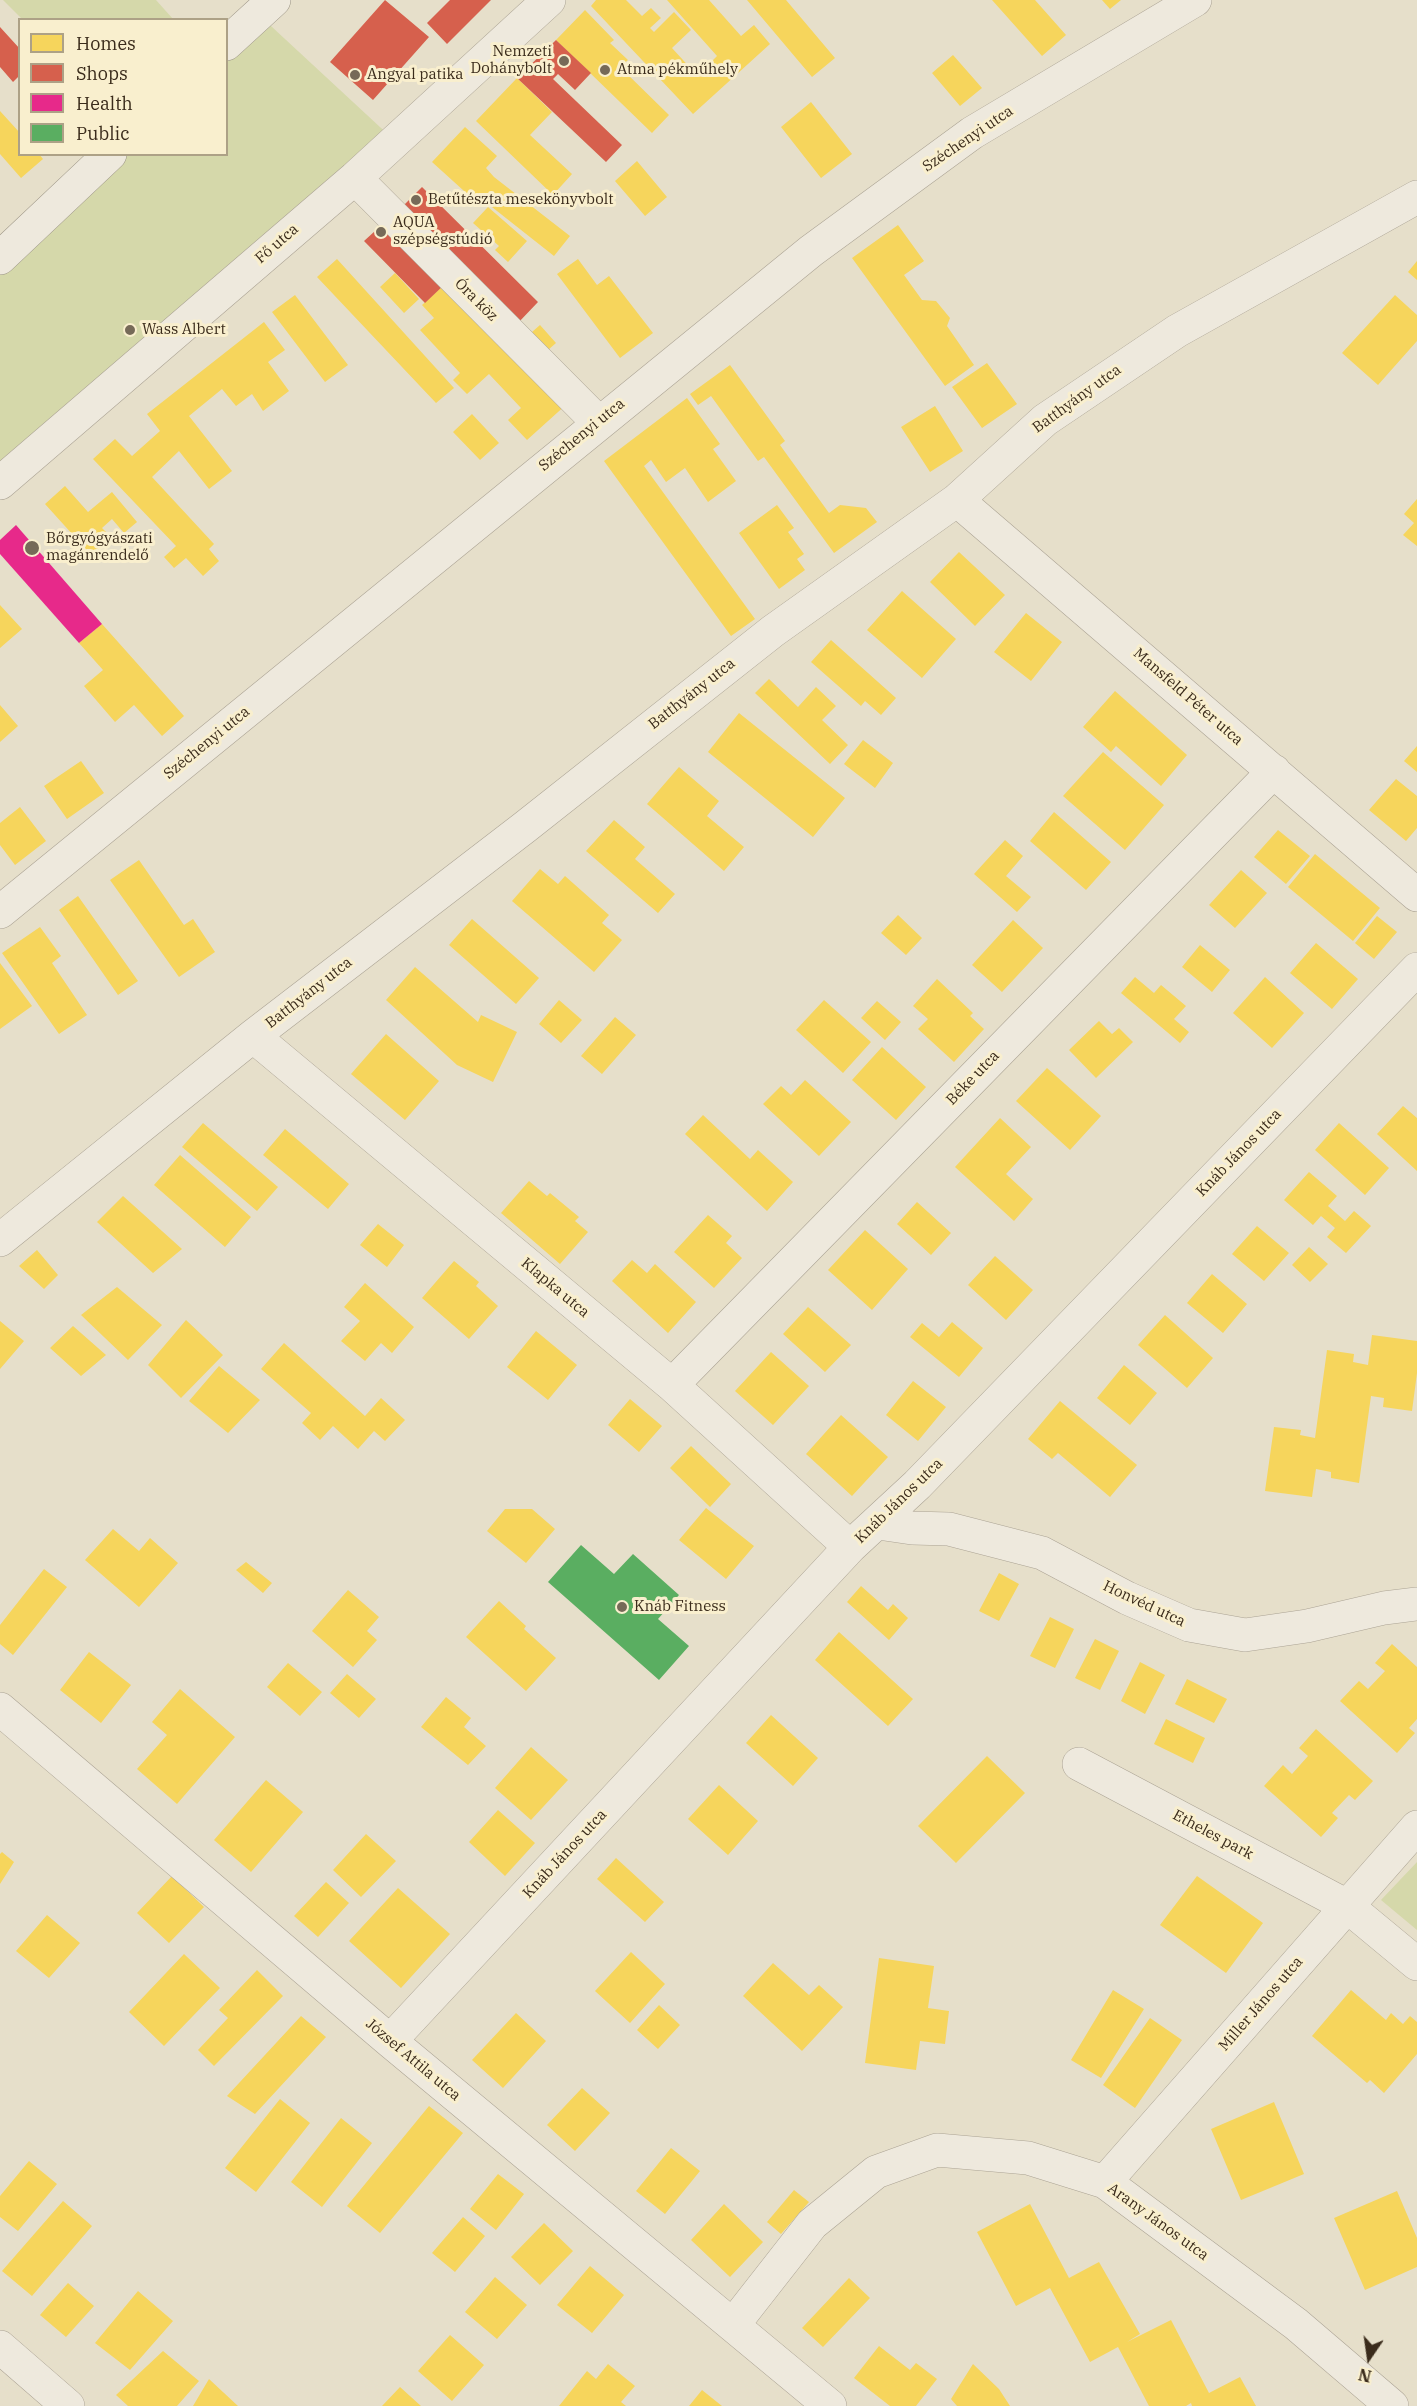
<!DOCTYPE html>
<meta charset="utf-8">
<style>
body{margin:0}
#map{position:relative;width:1417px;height:2406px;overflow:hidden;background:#e6dfca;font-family:"IBM Plex Serif",serif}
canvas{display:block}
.legend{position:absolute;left:18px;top:18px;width:210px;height:138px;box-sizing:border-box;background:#f9efce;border:2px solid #ada186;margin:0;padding:8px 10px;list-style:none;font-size:18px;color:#3a2b1b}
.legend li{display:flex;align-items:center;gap:12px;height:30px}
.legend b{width:30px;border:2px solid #ada186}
.north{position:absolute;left:1339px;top:2328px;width:60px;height:60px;-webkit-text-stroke:4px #f9efce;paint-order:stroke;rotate:193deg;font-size:16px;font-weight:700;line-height:24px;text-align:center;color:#3a2b1b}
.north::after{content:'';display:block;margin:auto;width:21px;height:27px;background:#3a2b1b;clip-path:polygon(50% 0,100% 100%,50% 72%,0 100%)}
</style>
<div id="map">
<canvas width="1417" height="2406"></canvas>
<ul class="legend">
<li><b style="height:16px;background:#f6d55c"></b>Homes</li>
<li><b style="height:16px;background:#d6604d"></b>Shops</li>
<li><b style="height:16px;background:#e7298a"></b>Health</li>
<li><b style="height:16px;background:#5aae61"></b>Public</li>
</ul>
<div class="north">N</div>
</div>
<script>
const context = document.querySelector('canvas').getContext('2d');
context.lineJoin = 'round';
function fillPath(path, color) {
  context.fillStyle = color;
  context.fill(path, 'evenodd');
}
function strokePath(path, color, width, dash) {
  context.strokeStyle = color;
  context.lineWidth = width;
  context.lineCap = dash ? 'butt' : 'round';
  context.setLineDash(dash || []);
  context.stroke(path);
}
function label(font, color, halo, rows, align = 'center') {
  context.font = font + ' "IBM Plex Serif",serif';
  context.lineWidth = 6;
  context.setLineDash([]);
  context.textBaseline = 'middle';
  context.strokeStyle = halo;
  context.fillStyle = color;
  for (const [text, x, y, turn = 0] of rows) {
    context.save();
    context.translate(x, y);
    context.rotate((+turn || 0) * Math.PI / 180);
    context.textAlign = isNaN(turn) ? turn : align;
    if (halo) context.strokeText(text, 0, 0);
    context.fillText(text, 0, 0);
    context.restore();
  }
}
const green = new Path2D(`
 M3 0H156L173 19H22Z
 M258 14 394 140 0 483V258L110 155 226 154 227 44Z
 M1417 1862V1930L1381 1900Z`);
const homes = new Path2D(`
 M596 0H626L642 16 651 8 661 18 650 28 654 32 674 12 691 30 672 48 694 72 704 62 708 65 717 56 667 0H709L741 36 754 25 770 44 693 114 591 6Z
 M747 0H786L835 58 812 77Z
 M992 0H1035L1066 35 1042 56Z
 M1102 0H1121L1110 9Z
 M585 10 614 40 610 43 628 60 620 67 669 115 652 133 556 40Z
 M953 55 982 88 960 106 932 73Z
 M517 78 552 112 530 135 572 174 553 195 476 121Z
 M811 102 852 154 821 178 781 127Z
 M0 111 20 133V154H39L43 159 21 178 0 154Z
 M465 127 497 156 486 168 494 177 570 236 554 256 478 196 474 200 432 162Z
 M637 161 667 197 645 216 615 181Z
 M488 207 527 241 508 262 495 250 499 246 473 223Z
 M898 225 924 261 904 275 922 300 936 301 950 318 947 326 974 365 945 386 852 258Z
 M337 259 454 388 436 403 317 277Z
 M578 259 597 285 609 276 653 333 620 358 557 274Z
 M1417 261V280L1408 272Z
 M395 273 419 299 404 313 380 287Z
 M444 285 568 403 527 440 508 420 521 408 489 374 467 394 453 380 460 373 420 330 434 318 422 305Z
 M295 295 348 365 325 382 272 312Z
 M1395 295 1417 315V341L1378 385 1342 353Z
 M264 322 285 350 268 362 289 391 263 411 252 394 236 406 222 389 189 416 232 471 209 489 179 451 152 477 214 544 209 549 219 561 203 576 186 558 174 568 164 557 176 546 93 459 115 439 132 456 160 431 147 414Z
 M540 325 556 343 540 357 524 339Z
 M987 363 1017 404 982 428 952 387Z
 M730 365 785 441 780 445 829 513 840 505 866 508 877 522 834 553 764 457 758 461 711 396 698 405 690 394Z
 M687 398 720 444 713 449 736 481 708 502 685 468 666 482 651 460 644 466 755 619 731 636 604 461Z
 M935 406 963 451 930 472 901 427Z
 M472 414 499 443 480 460 453 432Z
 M65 486 88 512 112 492 137 522 124 533 112 519 102 528 112 538 92 556 45 504Z
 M1417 499V546L1403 535 1414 523 1404 514Z
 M777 505 794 528 788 532 804 554 797 559 805 570 779 589 739 533Z
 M959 552 1005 595 975 626 930 582Z
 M902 591 956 639 922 678 867 630Z
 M0 605 22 629 0 648Z
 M1026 613 1062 642 1031 681 994 652Z
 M102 624 184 716 162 736 134 705 115 722 84 686 103 670 79 643Z
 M831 640 896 698 881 715 865 701 861 706 811 662Z
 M769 679 798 707 816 687 836 706 822 720 848 745 830 764 755 693Z
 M1115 691 1187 755 1161 786 1116 746 1111 752 1083 727Z
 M0 705 18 726 0 742Z
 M739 713 845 798 813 837 708 752Z
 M863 740 893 763 875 788 844 764Z
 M1417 746V772L1404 761Z
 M1103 752 1164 805 1125 850 1063 796Z
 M81 761 104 793 67 819 44 786Z
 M679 767 719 801 707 816 744 847 724 871 647 804Z
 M1396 779 1417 796V828L1406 841 1369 810Z
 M20 807 46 841 15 865 0 845V823Z
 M1054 812 1111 862 1086 890 1030 841Z
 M614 820 645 847 635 859 675 894 658 913 586 851Z
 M1278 830 1310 856 1286 884 1254 857Z
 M1005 840 1023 856 1006 876 1031 897 1017 912 974 874Z
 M1315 854 1380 908 1353 941 1288 887Z
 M139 860 184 925 193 919 215 952 179 977 110 880Z
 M540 869 558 884 565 876 609 915 602 923 622 940 594 972 512 901Z
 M1241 870 1267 893 1235 928 1209 905Z
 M78 896 138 981 118 995 59 910Z
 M898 915 922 938 906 955 881 933Z
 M1377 916 1397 932 1374 959 1355 943Z
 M472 919 539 978 516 1004 449 945Z
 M1013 920 1043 948 1002 992 972 965Z
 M40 927 61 956 52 963 87 1015 59 1034 2 953Z
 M1316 943 1358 979 1332 1009 1290 973Z
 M1200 945 1230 970 1212 992 1182 967Z
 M0 963 32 1006 0 1029Z
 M415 967 478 1022 481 1015 517 1032 493 1082 457 1065 386 1000Z
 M1135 977 1154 993 1161 985 1186 1006 1174 1019 1189 1032 1180 1043 1121 993Z
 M1265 977 1304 1013 1272 1048 1233 1013Z
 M937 979 973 1013 970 1016 984 1029 954 1062 918 1029 928 1019 913 1006Z
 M559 1000 582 1020 561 1043 539 1024Z
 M824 1000 871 1042 843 1073 796 1030Z
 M877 1001 901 1022 885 1040 861 1018Z
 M615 1017 636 1035 602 1074 581 1056Z
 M1099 1021 1112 1034 1119 1028 1133 1042 1096 1078 1069 1050Z
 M386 1034 439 1081 405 1120 351 1074Z
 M882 1047 926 1087 896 1120 852 1080Z
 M1047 1068 1101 1116 1070 1150 1016 1101Z
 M805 1080 851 1122 819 1156 763 1104 781 1086 791 1095Z
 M1403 1106 1417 1118V1171L1377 1134Z
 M703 1115 750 1159 758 1150 793 1182 767 1211 685 1134Z
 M1000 1118 1031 1147 1006 1174 1033 1199 1014 1221 955 1167Z
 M203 1123 278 1187 257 1211 182 1147Z
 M1339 1123 1389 1168 1365 1195 1315 1150Z
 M285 1129 349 1184 328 1209 263 1155Z
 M180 1155 251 1217 225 1247 154 1185Z
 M1309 1172 1337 1196 1328 1206 1345 1221 1354 1211 1371 1226 1346 1253 1327 1237 1335 1228 1321 1216 1313 1225 1284 1200Z
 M529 1181 547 1196 550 1193 579 1217 575 1221 588 1232 560 1264 501 1213Z
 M123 1196 182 1249 153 1273 97 1222Z
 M917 1202 951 1233 931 1255 897 1224Z
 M708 1215 732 1236 726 1243 742 1258 714 1288 674 1252Z
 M378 1224 404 1245 387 1267 360 1245Z
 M1257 1226 1289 1253 1264 1281 1232 1254Z
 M865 1230 908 1269 872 1310 828 1270Z
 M1309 1247 1328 1264 1310 1282 1292 1265Z
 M37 1250 58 1275 44 1289 19 1266Z
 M995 1256 1033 1290 1006 1320 968 1285Z
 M632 1260 647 1273 655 1264 696 1302 668 1333 612 1281Z
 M454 1261 479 1282 476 1286 498 1306 469 1339 422 1298Z
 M1212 1274 1247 1304 1223 1333 1187 1303Z
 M365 1283 414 1327 392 1353 381 1343 365 1361 341 1341 360 1321 344 1307Z
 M117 1287 162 1325 128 1360 81 1315Z
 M808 1307 851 1345 825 1372 783 1334Z
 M1165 1315 1213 1358 1187 1388 1138 1345Z
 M186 1320 223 1355 181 1398 148 1365Z
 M0 1321 24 1341 0 1369Z
 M952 1322 983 1348 959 1377 910 1337 922 1323 939 1337Z
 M73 1326 106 1355 81 1376 50 1348Z
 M536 1331 577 1365 548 1400 507 1367Z
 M1372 1335 1417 1341V1373L1412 1411 1383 1407 1384 1398 1371 1396 1359 1483 1331 1478V1472L1316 1469 1312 1497 1265 1491 1274 1427 1301 1430 1300 1435 1315 1438 1327 1350 1354 1354 1353 1362 1368 1365Z
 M284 1343 365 1416 381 1398 405 1420 385 1441 374 1431 358 1449 333 1426 320 1440 302 1423 311 1413 261 1369Z
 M771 1352 809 1386 773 1425 735 1391Z
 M1124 1365 1157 1393 1130 1425 1097 1398Z
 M219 1366 260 1400 228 1433 189 1401Z
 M913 1381 946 1407 918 1441 886 1415Z
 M630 1399 662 1426 639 1452 608 1425Z
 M1060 1401 1137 1465 1110 1497 1058 1453 1052 1459 1028 1439Z
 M841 1415 888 1457 852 1496 806 1454Z
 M691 1446 731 1484 710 1507 670 1468Z
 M706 1508 754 1546 726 1579 679 1540Z
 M505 1509H532L555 1529 526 1563 487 1531Z
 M113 1529 139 1551 150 1538 178 1563 139 1607 85 1560Z
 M246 1562 272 1583 263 1593 236 1570Z
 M44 1569 67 1587 13 1655 0 1644V1625Z
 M999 1573 1019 1584 999 1621 979 1611Z
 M861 1586 888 1610 893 1604 908 1618 889 1640 847 1602Z
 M348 1590 379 1617 367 1631 377 1640 353 1667 312 1631Z
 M499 1601 526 1626 524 1629 556 1658 526 1691 466 1637Z
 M1050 1617 1074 1629 1055 1668 1030 1656Z
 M839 1632 913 1699 888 1726 815 1660Z
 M1095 1639 1119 1651 1100 1690 1075 1678Z
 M1392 1644 1417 1667V1719L1409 1728 1415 1733 1397 1753 1340 1701 1359 1681 1368 1689 1385 1671 1375 1663Z
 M89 1652 131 1685 101 1723 60 1690Z
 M1140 1662 1165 1675 1145 1714 1121 1701Z
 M288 1663 322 1692 300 1716 267 1687Z
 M347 1674 376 1699 359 1718 330 1693Z
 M1187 1679 1227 1699 1214 1723 1175 1704Z
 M180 1689 235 1737 177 1804 137 1769 167 1735 152 1722Z
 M446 1697 471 1718 464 1727 486 1746 468 1765 421 1727Z
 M771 1715 818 1758 793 1786 746 1743Z
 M1166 1719 1205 1738 1193 1763 1154 1744Z
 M1316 1729 1373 1781 1355 1800 1349 1795 1332 1813 1338 1818 1321 1837 1264 1786 1283 1765 1292 1774 1308 1756 1299 1748Z
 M531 1747 568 1780 531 1820 495 1788Z
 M987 1756 1025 1793 956 1863 918 1826Z
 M266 1780 303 1812 251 1872 214 1840Z
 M719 1785 758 1821 728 1855 688 1819Z
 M498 1810 535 1843 505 1876 469 1842Z
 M366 1834 396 1861 361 1897 333 1870Z
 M2 1852 14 1862 0 1884V1854Z
 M616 1858 664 1902 645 1922 597 1879Z
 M172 1876 204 1907 169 1943 137 1913Z
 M1197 1876 1263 1923 1226 1973 1160 1925Z
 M326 1882 349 1903 318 1937 294 1916Z
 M398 1888 450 1934 401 1988 349 1941Z
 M47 1915 80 1943 49 1978 16 1951Z
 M631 1952 665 1984 630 2023 595 1991Z
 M184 1954 220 1988 164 2046 129 2012Z
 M879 1958 934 1966 928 2008 949 2011 945 2044 920 2041 916 2070 865 2063Z
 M773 1963 809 1995 819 1985 843 2007 802 2051 743 1996Z
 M257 1970 283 1996 214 2066 198 2050 228 2018 219 2010Z
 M1113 1990 1144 2009 1101 2078 1071 2060Z
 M1351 1990 1386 2020 1391 2013 1403 2024 1410 2016 1417 2022V2054L1384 2093 1370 2080 1367 2083 1312 2036Z
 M659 2005 680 2025 658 2049 637 2030Z
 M516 2013 546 2041 503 2088 472 2060Z
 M301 2016 326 2037 255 2114 227 2096Z
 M1150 2018 1182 2040 1135 2108 1103 2085Z
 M582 2088 610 2113 575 2151 547 2125Z
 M280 2099 310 2123 256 2192 225 2168Z
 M1274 2102 1304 2174 1241 2200 1211 2129Z
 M429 2106 463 2133 380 2233 347 2206Z
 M341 2118 372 2143 322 2207 291 2182Z
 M671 2148 700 2171 665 2214 636 2191Z
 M29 2161 57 2184 18 2231 0 2217V2196Z
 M498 2174 524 2194 496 2230 470 2209Z
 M794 2190 809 2202 781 2234 767 2222Z
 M1397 2191 1417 2238V2267L1365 2290 1334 2218Z
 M63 2201 92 2226 32 2296 2 2271Z
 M724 2204 763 2242 730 2277 691 2240Z
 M1030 2204 1069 2278 1099 2262 1140 2334 1127 2342 1171 2320 1209 2393 1240 2377 1256 2406H1192L1191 2403 1186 2406H1149L1118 2347 1090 2362 1050 2288 1016 2306 977 2232Z
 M463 2217 485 2236 455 2272 432 2253Z
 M544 2223 573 2251 540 2285 511 2257Z
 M590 2266 624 2295 592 2333 557 2305Z
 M495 2277 527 2305 497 2339 465 2312Z
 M849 2278 870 2298 823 2347 802 2328Z
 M68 2283 94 2306 66 2337 40 2315Z
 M138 2291 173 2321 130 2370 95 2343Z
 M450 2335 484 2365 452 2401 418 2371Z
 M879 2346 910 2370 916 2363 937 2379 916 2406H890L854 2378Z
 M163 2351 199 2381 177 2406H128L116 2395Z
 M608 2364 635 2386 621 2402 626 2406H559L587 2371 596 2379Z
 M973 2364 999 2389 1010 2406H957L951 2399Z
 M209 2379 238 2406H193Z
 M400 2387 421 2406H382Z
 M702 2390 722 2406H689Z`);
const shops = new Path2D(`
 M385 0 429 37 373 100 330 62Z
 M450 0H491L447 44 427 23Z
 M0 27 20 49V75L13 82 0 67Z
 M556 40 591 73 575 90 558 74 553 79 622 145 606 162 517 78Z
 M422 187 538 302 518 323 401 208Z
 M386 221 444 285 425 303 364 241Z`);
const health = new Path2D(`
 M16 525 102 624 79 643 0 554V540Z`);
const public = new Path2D(`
 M581 1545 614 1574 633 1554 679 1595 658 1619 689 1646 659 1680 548 1582Z`);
const street = new Path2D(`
 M355 178 598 422
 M0 483 355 178 549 0
 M957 500 1417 895
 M0 912 811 251 972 133 1195 0
 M253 1036 672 1385 850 1547
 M0 1240 253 1036 525 827 773 631 957 500 1045 420 1177 331 1417 197
 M672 1385 1274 771
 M878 1523 912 1528 949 1529 1042 1553 1127 1598 1189 1625 1245 1635 1307 1626 1384 1608 1417 1604
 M0 1709 390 2041 830 2406
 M1079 1764 1347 1906 1417 1964
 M390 2041 850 1547 917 1485 1417 969
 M1105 2182 1417 1827
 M733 2325 812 2224 876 2172 937 2150 1028 2158 1105 2182 1296 2324 1392 2406
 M0 2347 68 2406`);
const secondary = new Path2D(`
 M226 44 274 0
 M0 258 110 154`);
const markers = [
 [564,61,6,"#766a58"],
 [605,70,6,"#766a58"],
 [355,75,6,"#766a58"],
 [416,200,6,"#766a58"],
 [381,232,6,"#766a58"],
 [130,330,6,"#766a58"],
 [32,548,8,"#766a58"],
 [622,1607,6,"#766a58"]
];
const poiNames = [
 ["Nemzeti",552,52,"right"],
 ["Dohánybolt",552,69,"right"],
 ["Atma pékműhely",617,70],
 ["Angyal patika",367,75],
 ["Betűtészta mesekönyvbolt",428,200],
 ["AQUA",393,223],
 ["szépségstúdió",393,240],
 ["Wass Albert",142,330],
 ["Bőrgyógyászati",46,539],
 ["magánrendelő",46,556],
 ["Knáb Fitness",634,1607]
];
const streetNames = [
 ["Széchenyi utca",968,139,-34],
 ["Fő utca",277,244,-41],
 ["Óra köz",476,300,45],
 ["Batthyány utca",1077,399,-36],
 ["Széchenyi utca",582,435,-39],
 ["Batthyány utca",692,694,-38],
 ["Mansfeld Péter utca",1188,697,41],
 ["Széchenyi utca",207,743,-39],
 ["Batthyány utca",309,993,-38],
 ["Béke utca",973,1078,-46],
 ["Knáb János utca",1239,1153,-46],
 ["Klapka utca",555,1288,40],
 ["Knáb János utca",899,1501,-44],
 ["Honvéd utca",1144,1604,25],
 ["Etheles park",1213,1835,28],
 ["Knáb János utca",565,1854,-47],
 ["Miller János utca",1261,2004,-49],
 ["József Attila utca",413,2060,40],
 ["Arany János utca",1158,2222,36]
];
fillPath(green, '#d5d8aa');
fillPath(homes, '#f6d55c');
fillPath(shops, '#d6604d');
fillPath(health, '#e7298a');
fillPath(public, '#5aae61');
strokePath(street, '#aba394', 34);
strokePath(secondary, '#9a9384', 34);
strokePath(street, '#eee9dd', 33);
strokePath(secondary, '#eee9dd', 33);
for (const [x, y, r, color] of markers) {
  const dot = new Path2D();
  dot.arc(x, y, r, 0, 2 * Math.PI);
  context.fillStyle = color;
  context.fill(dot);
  strokePath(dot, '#f9efce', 2);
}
label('15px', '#3a2b1b', '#f9efce', poiNames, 'left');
label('15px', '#3a2b1b', '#f9efce', streetNames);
</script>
